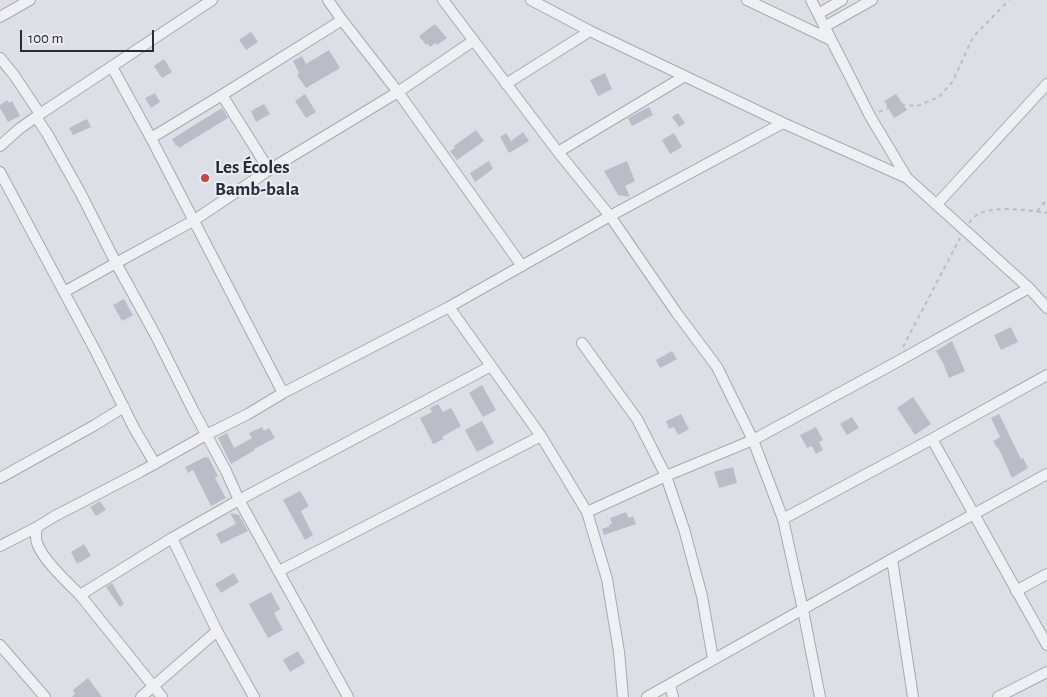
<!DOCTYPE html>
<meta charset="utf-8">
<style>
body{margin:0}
#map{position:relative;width:1047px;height:697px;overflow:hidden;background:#dcdfe5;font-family:"Alegreya Sans",sans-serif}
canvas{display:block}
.scale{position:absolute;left:20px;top:30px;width:134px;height:22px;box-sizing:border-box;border:2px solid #272c3a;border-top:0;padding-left:6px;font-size:15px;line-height:18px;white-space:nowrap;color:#272c3a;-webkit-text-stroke:4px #ebedf3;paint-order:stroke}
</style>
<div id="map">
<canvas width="1047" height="697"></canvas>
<div class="scale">100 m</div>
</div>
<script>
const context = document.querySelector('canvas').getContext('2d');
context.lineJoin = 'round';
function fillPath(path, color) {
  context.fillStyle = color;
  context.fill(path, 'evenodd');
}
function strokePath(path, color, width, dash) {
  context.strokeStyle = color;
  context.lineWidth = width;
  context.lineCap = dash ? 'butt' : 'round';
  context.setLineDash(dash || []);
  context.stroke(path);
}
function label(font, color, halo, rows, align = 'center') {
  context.font = font + ' "Alegreya Sans",sans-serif';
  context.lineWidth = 4;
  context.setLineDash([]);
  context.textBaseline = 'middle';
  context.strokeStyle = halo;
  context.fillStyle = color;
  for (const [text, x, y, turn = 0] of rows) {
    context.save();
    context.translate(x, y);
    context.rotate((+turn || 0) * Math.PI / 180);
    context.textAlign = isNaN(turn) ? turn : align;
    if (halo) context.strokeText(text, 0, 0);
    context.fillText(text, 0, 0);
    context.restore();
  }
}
const building = new Path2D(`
 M435 24 447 38 437 45 436 43 430 47 428 44 426 45 419 36Z
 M251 32 258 42 246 50 239 40Z
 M329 50 340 68 306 88 297 75 299 73 293 61 302 56 306 64Z
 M164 59 172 72 162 78 154 66Z
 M605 73 612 89 598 96 590 80Z
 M155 93 160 102 151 108 145 98Z
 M305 94 316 112 306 118 295 101Z
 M896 94 907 110 894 118 884 101Z
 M7 100 9 103 12 101 20 116 8 122 0 108V105Z
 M264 104 270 114 256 122 251 111Z
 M649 107 653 115 632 126 628 118Z
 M222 108 228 118 179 148 177 145 176 146 172 139Z
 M678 113 685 123 679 127 672 117Z
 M87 119 91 127 73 135 69 128Z
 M476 130 484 141 457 160 450 151 455 148 454 146Z
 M523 132 529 141 509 153 500 137 506 133 511 141Z
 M674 133 682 147 670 154 662 140Z
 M489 161 493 169 475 182 470 173Z
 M627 161 635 181 625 186 630 197 618 195 604 171Z
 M124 299 133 315 122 321 113 305Z
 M1011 327 1018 342 1001 350 994 335Z
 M952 341 965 371 949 378 943 363 936 351Z
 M672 351 677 359 660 368 656 360Z
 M482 385 496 410 483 417 469 393Z
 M913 397 931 424 915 435 897 408Z
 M438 404 443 412 451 408 461 426 442 437 444 439 433 444 420 418 432 412 430 408Z
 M681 414 689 429 678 435 674 427 669 429 666 421Z
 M999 414 1021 459 1023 458 1028 468 1012 478 998 447 997 448 993 441 1000 437 991 418Z
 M852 417 859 428 847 435 840 424Z
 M482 421 494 443 477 452 465 430Z
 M262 427 264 431 269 428 275 438 254 449 255 450 231 464 218 438 227 433 234 448 252 438 249 433Z
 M816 427 823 440 819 442 823 450 816 454 812 446 807 448 800 435Z
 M205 457 206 458 208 457 218 476 215 478 226 498 211 506 193 470 188 473 185 467Z
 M733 467 737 483 719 488 714 472Z
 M300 491 309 506 301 511 313 535 305 540 283 500Z
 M100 501 106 510 96 516 90 507Z
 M626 512 629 518 633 516 636 524 604 535 602 529 610 526 609 524H612L610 518Z
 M230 513 239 515 248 531 221 544 216 534 236 524Z
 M84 544 91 556 77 564 71 552Z
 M234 573 239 582 221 593 215 584Z
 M112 583 124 604 120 607 106 587Z
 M271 592 280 609 274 613 283 630 268 638 249 604Z
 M298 651 305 663 290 672 283 660Z
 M88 678 102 697H72L75 693 73 690Z`);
const path = new Path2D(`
 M879 112 898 104 917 106 939 97 953 81 973 37 1009 0
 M1037 211 1047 200
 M969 223C972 219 976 215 981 213 996 206 1030 210 1047 213
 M903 347 960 238`);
const minor = new Path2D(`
 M328 0 342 20 398 92 522 266
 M443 0 558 152 610 216 676 312 717 367 753 440 783 519 803 610 820 697
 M531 0 590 31 783 123 907 178 1029 288 1047 308
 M747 0 831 40
 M811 0 870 116 907 178
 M818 14 842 0
 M0 17 30 0
 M824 27 872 0
 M0 58 14 75 40 114
 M112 67 151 138 283 393
 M506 84 590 31
 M222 95 269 170
 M36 117 48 135 81 194 116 263 156 336 193 410 226 471 239 500 348 697
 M151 138 222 95 342 20
 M0 146 19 129 40 114 212 0
 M558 152 685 76
 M0 172 96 352 134 428 155 464
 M937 204 1047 84
 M64 292 116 263 193 221 269 170 398 92 473 41
 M449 307 541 436 587 512
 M582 343 637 419 666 476 684 529 702 596 713 659
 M932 439 1047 645
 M0 478 95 425 124 407
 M783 519 932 439 1047 375
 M37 527C36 533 35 537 37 543 43 560 67 582 80 595L172 538 239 500 491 366
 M0 546 37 527 55 516 140 472 206 435 248 414 283 393 449 307 610 216 783 123
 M892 559 913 697
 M279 571 541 436
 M1016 591 1047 574
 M80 595 162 697
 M217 631 254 697
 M0 645 45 697
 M670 685 673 697
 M141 697 217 631 172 538
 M623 697 619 652 607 579 587 512 666 476 753 440 895 363 1029 288
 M647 697 892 559 1047 474
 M998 697 1047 672`);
const markers = [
 [205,178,5,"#c3484b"]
];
const poiNames = [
 ["Les Écoles",215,167],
 ["Bamb-bala",215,189]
];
fillPath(building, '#babdc7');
strokePath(minor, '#a6a9b2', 12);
strokePath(path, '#babdc4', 2, [4, 4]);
strokePath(minor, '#eef0f4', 10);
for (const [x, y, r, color] of markers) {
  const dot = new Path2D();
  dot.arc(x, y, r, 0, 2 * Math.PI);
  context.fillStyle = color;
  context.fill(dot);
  strokePath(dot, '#ebedf3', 2);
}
label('bold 19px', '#272c3a', '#ebedf3', poiNames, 'left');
</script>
